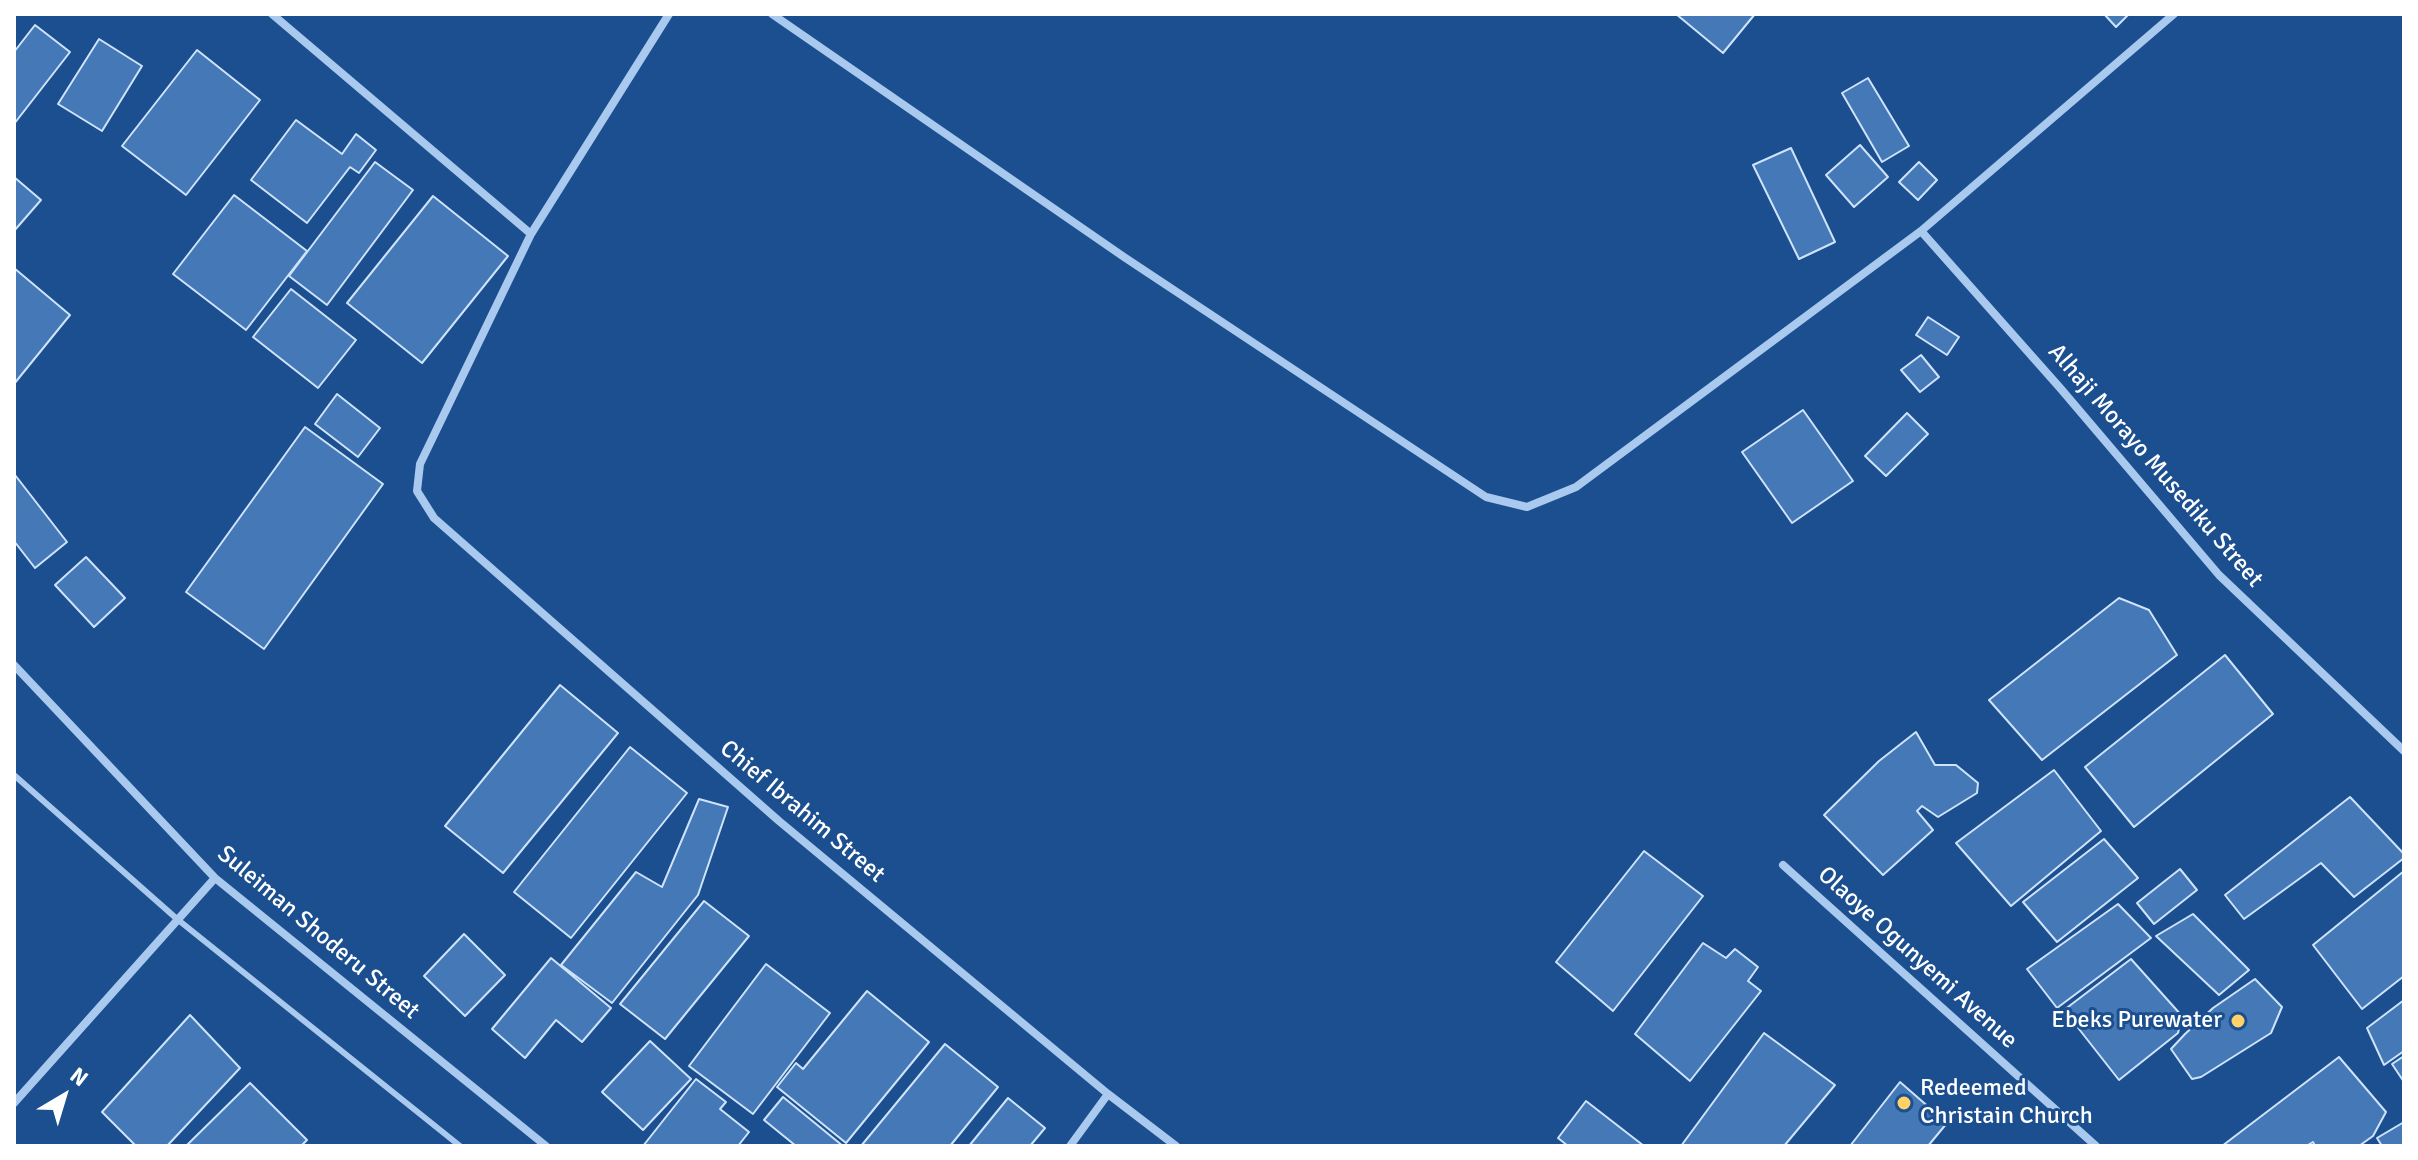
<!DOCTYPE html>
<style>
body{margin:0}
#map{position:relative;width:2418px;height:1160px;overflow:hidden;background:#1b4f8f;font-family:Signika,sans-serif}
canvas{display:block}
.frame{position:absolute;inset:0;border:16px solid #fff;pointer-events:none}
.north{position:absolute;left:24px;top:1056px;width:80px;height:80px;-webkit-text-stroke:6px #1b4f8f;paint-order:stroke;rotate:38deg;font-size:22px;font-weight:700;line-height:32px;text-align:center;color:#fff}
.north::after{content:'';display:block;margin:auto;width:28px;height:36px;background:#fff;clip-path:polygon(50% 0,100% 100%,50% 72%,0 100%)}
</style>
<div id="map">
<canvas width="2418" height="1160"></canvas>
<div class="frame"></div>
<div class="north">N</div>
</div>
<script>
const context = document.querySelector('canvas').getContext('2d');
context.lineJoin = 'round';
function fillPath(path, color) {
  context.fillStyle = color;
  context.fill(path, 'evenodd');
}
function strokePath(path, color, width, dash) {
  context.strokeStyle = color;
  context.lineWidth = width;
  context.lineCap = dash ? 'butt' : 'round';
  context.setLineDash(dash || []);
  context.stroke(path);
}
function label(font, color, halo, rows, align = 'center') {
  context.font = font + ' Signika,sans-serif';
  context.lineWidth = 6;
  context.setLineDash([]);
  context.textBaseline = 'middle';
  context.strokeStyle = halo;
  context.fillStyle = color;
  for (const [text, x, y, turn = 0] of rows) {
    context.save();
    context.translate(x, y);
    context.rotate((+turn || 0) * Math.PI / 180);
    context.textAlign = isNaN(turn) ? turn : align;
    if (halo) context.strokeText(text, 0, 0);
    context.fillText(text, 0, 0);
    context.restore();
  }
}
const building = new Path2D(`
 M1676 14H1755L1723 53Z
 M2104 14H2129L2116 27Z
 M35 25 70 52 14 124V52Z
 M99 39 142 66 102 131 58 104Z
 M197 50 260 100 186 195 122 146Z
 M1868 78 1909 146 1882 162 1842 93Z
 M296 120 342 154 356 134 376 150 359 173 350 167 307 223 251 180Z
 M1860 145 1888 177 1854 207 1826 175Z
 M1791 148 1835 242 1799 259 1753 165Z
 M375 162 413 190 327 305 289 276Z
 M1919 162 1937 180 1918 200 1899 182Z
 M14 177 41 200 14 231Z
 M234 195 307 251 246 330 173 274Z
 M433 196 508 256 422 363 347 303Z
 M14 268 70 315 14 384Z
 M291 289 356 340 318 388 253 337Z
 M1928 317 1959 337 1947 355 1916 335Z
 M1921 355 1939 377 1920 392 1901 370Z
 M337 394 380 428 358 457 315 424Z
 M1803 410 1853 481 1792 523 1742 452Z
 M1907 413 1928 434 1886 476 1865 456Z
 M305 427 383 484 264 649 186 592Z
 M15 475 67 542 35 568 14 541Z
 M86 557 125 598 94 627 55 585Z
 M2119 598 2149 610 2177 655 2042 760 1989 700Z
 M2225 655 2273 714 2134 827 2085 767Z
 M560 685 618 733 503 873 445 826Z
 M1916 732 1935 765H1956L1978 783 1977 793 1938 817 1922 806 1917 811 1933 830 1883 875 1824 815 1879 761Z
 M630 747 687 793 571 938 514 892Z
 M2054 770 2101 831 2011 906 1956 843Z
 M2350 797 2404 854V858L2354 897 2321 863 2244 919 2225 895Z
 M699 799 728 807 698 895 612 1003 561 965 636 872 662 887Z
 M2104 839 2138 878 2057 942 2023 902Z
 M1644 851 1703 896 1613 1011 1556 962Z
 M2180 869 2197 890 2154 924 2137 903Z
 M2404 871V976L2362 1009 2313 945Z
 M704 901 749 936 665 1039 620 1004Z
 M2118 904 2151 938 2057 1008 2027 969Z
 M2193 914 2249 970 2219 995 2156 936Z
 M464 934 505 975 465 1016 424 976Z
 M1703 943 1726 958 1735 949 1758 967 1748 981 1761 991 1690 1081 1635 1034Z
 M551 958 611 1008 582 1042 556 1020 525 1058 492 1029Z
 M2131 959 2182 1016 2178 1033 2119 1080 2064 1010Z
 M766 964 830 1013 753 1114 689 1066Z
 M2255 979 2282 1007 2271 1033 2201 1077 2192 1079 2171 1049 2185 1034 2213 1008Z
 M867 991 929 1042 846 1143 777 1087 796 1063 803 1069Z
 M2404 1000V1051L2384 1065 2367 1028Z
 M190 1015 240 1068 167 1146H136L102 1112Z
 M1764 1033 1835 1085 1784 1146H1681Z
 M650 1041 691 1079 643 1130 602 1092Z
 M945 1044 998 1087 950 1146H861Z
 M2404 1056V1082L2392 1064Z
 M2339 1057 2386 1112 2373 1136 2359 1146H2315L2313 1142 2306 1146H2222Z
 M696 1079 726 1102 720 1109 749 1132 738 1146H643Z
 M1900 1082 1947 1123 1928 1146H1850Z
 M250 1083 307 1140 301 1146H186Z
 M783 1097 843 1146H796L764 1120Z
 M1008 1098 1045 1128 1030 1146H969Z
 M1586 1101 1644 1146H1568L1558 1138Z
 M2404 1122V1146H2382L2377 1138Z`);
const lane = new Path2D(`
 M14 775 177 919 460 1146`);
const street = new Path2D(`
 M272 14 531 234
 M669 14 531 234 420 464 417 491 434 518 779 821 1108 1094 1176 1146
 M772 14 1124 257 1486 497 1527 507 1576 487 1921 231 2174 14
 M1921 231 2061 389 2219 575 2404 751
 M14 665 215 878 546 1146
 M1783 865 2096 1146
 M14 1103 215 878
 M1070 1146 1108 1094`);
const markers = [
 [2238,1021,8,"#ffd166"],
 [1904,1103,8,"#ffd166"]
];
const streetNames = [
 ["Alhaji Morayo Musediku Street",2155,466,49],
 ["Chief Ibrahim Street",802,812,40],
 ["Suleiman Shoderu Street",318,933,40],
 ["Olaoye Ogunyemi Avenue",1917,958,42]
];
const poiNames = [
 ["Ebeks Purewater",2222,1021],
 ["Redeemed",1920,1089,"left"],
 ["Christain Church",1920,1117,"left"]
];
fillPath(building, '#4478b7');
strokePath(building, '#cfe3fa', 2);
strokePath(lane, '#a9c9ee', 6);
strokePath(street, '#a9c9ee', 8);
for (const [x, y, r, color] of markers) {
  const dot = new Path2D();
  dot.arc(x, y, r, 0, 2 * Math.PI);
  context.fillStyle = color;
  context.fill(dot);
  strokePath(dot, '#1b4f8f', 3);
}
label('24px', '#fff', '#1b4f8f', streetNames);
label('24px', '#fff', '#1b4f8f', poiNames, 'right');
</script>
